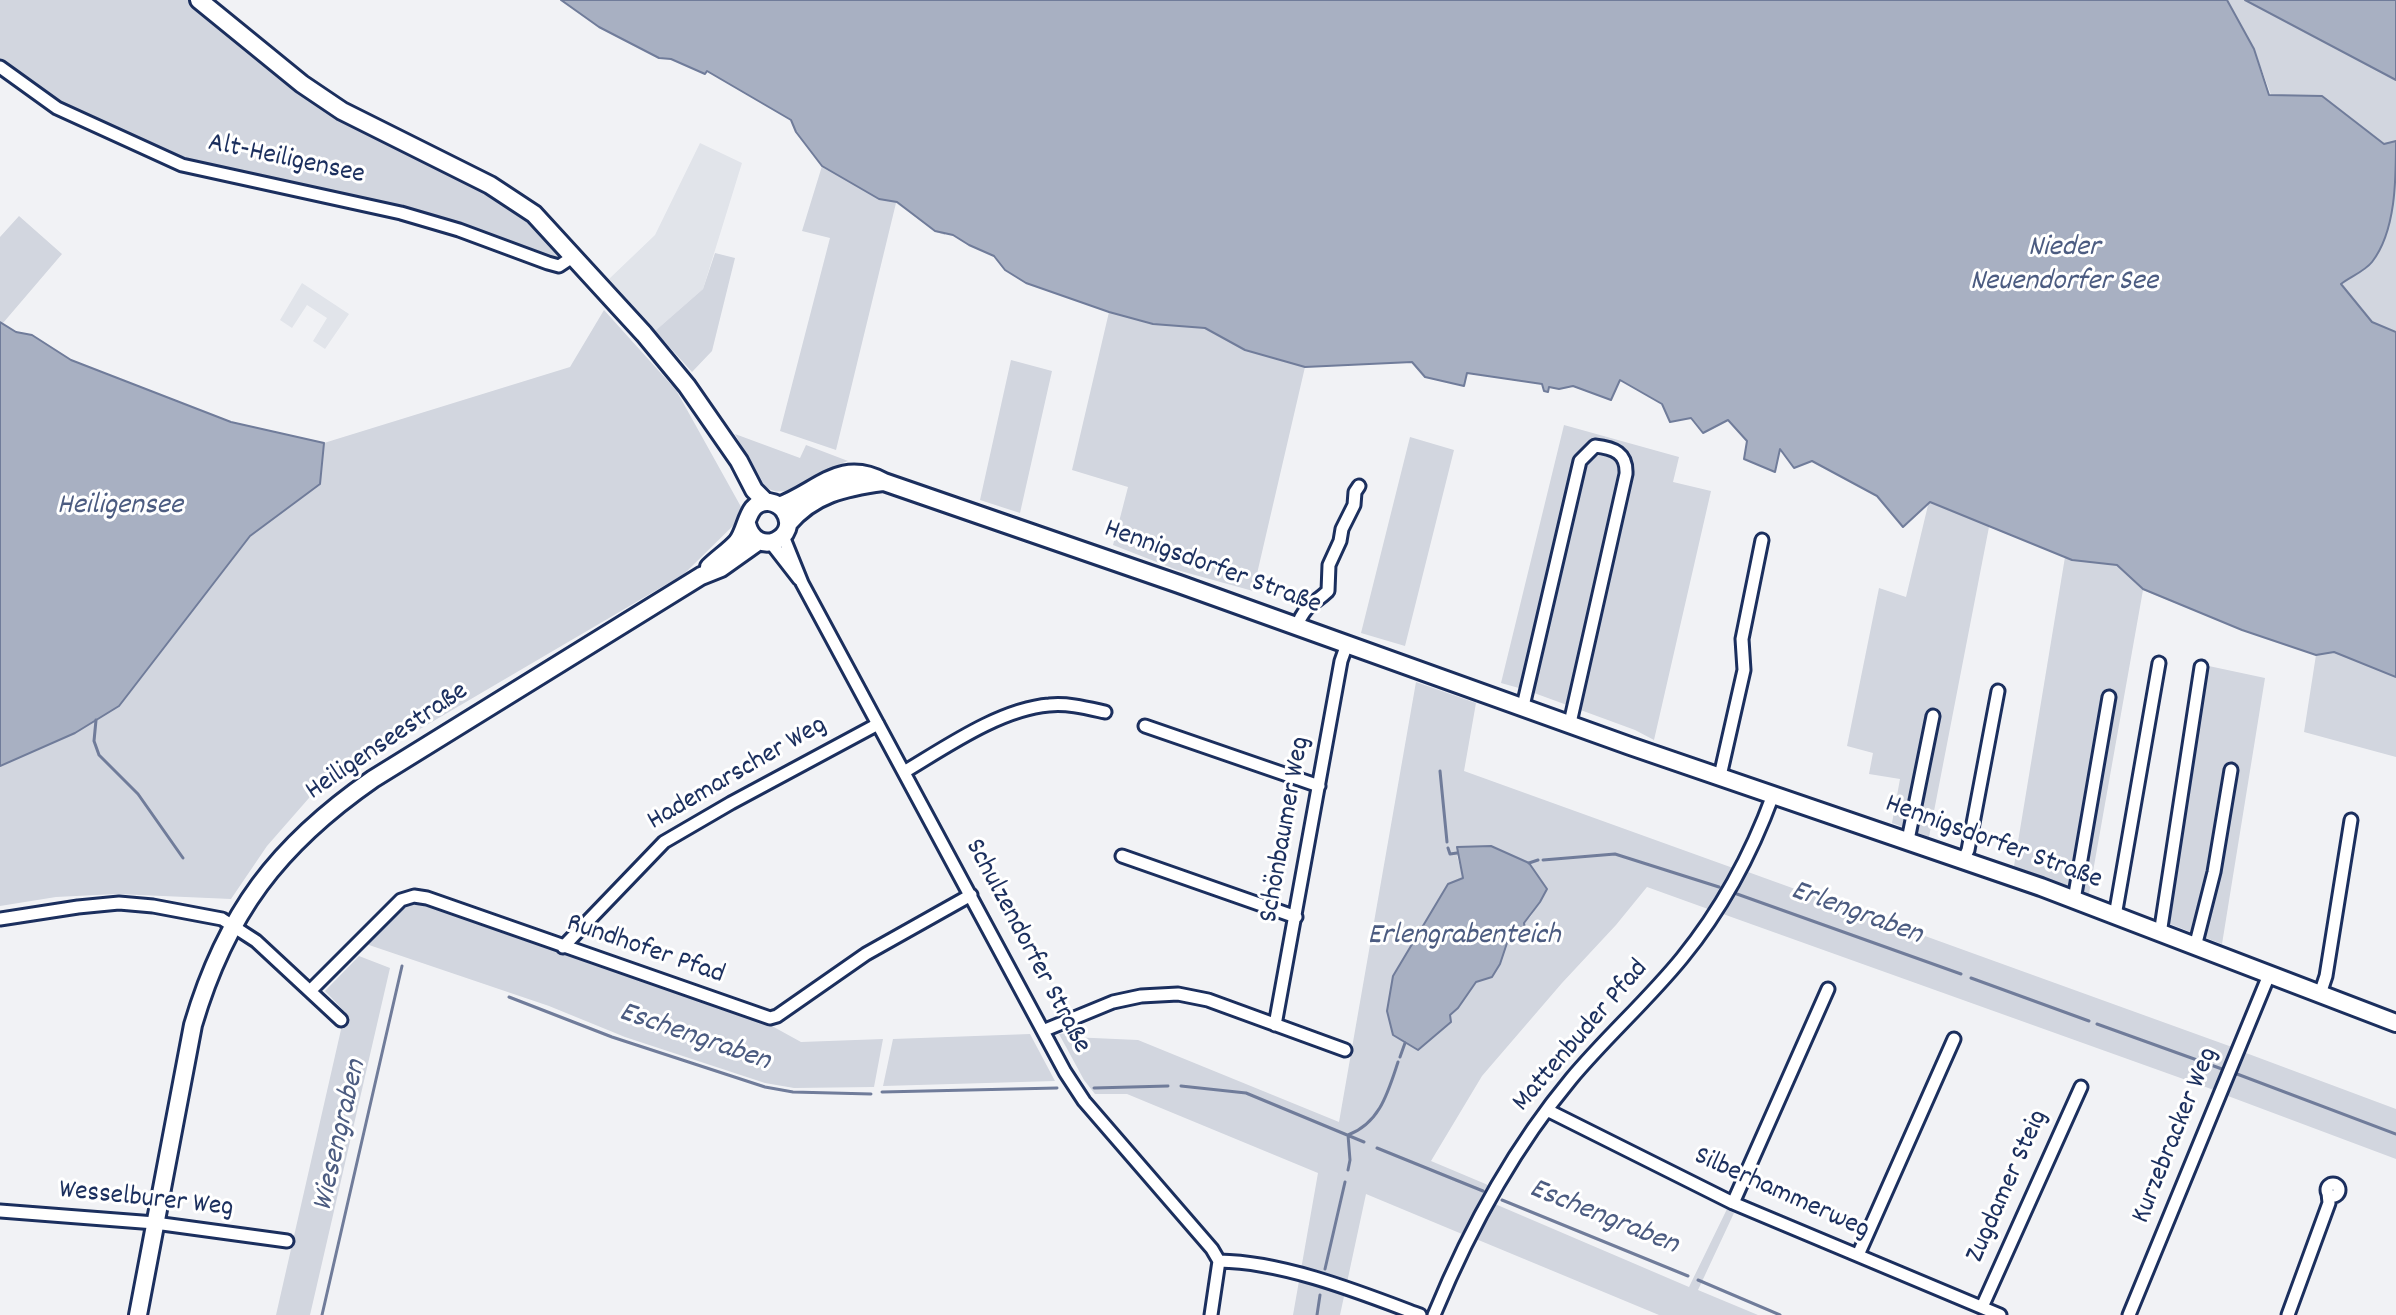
<!DOCTYPE html>
<meta charset="utf-8">
<style>
body{margin:0}
canvas{display:block;background:#f1f2f5}
</style>
<canvas width="2396" height="1315"></canvas>
<script>
const context = document.querySelector('canvas').getContext('2d');
context.lineJoin = 'round';
function fillPath(path, color) {
  context.fillStyle = color;
  context.fill(path, 'evenodd');
}
function strokePath(path, color, width, dash) {
  context.strokeStyle = color;
  context.lineWidth = width;
  context.lineCap = dash ? 'butt' : 'round';
  context.setLineDash(dash || []);
  context.stroke(path);
}
function label(font, color, halo, rows, align = 'center') {
  context.font = font + ' Dekko,sans-serif';
  context.lineWidth = 6;
  context.setLineDash([]);
  context.textBaseline = 'middle';
  context.strokeStyle = halo;
  context.fillStyle = color;
  for (const [text, x, y, turn = 0] of rows) {
    context.save();
    context.translate(x, y);
    context.rotate((+turn || 0) * Math.PI / 180);
    context.textAlign = isNaN(turn) ? turn : align;
    if (halo) context.strokeText(text, 0, 0);
    context.fillText(text, 0, 0);
    context.restore();
  }
}
const built = new Path2D(`
 M700 143 742 163 703 289 655 331 609 279 655 235Z
 M302 283 349 314 325 349 313 341 327 318 307 305 292 328 280 320Z`);
const green = new Path2D(`
 M0 0H192L256 55 482 188 535 224 562 253 556 261 486 236 211 172 64 110 0 63Z
 M2201 0H2262L2396 69V333L2372 322 2341 284 2254 49Z
 M822 166 849 182 945 211V235L936 232 896 203 836 450 780 431 830 238 802 231Z
 M19 216 62 254 3 323 0 321V237Z
 M715 253 735 258 712 351 692 372 655 331 703 289Z
 M604 310 676 390 745 514 684 574 316 790 267 846 231 899 117 894 56 897 0 906V766L75 733 119 706 250 535 320 484 324 443 570 367Z
 M1109 312 1153 324 1205 328 1245 350 1305 367 1253 591 1177 570 1113 545 1128 487 1072 470Z
 M1011 360 1052 371 1020 513 980 500Z
 M1564 425 1679 457 1673 482 1711 491 1654 740 1635 730 1526 690 1501 683Z
 M735 434 800 458 806 445 848 461C824 468 784 508 763 484 752 470 744 450 735 434Z
 M1410 437 1454 450 1405 646 1361 633Z
 M1929 501 1974 520 2005 523 2061 555 1989 527 1929 837 1892 823 1900 779 1869 774 1873 753 1847 746 1879 588 1906 597Z
 M2080 543 2240 629 2143 590 2089 894 2014 866 2065 557 2072 560Z
 M2333 652 2396 677V757L2304 732 2316 655Z
 M2204 665 2265 678 2222 944 2162 921Z
 M1416 682 1476 703 1464 771 1733 868 1708 909 1647 887 1616 925 1562 983 1482 1076 1431 1161 1488 1185 1462 1234 1366 1194 1340 1315H1293L1318 1173 1127 1094H1095L1084 1080 1059 1034 1070 1033 1071 1037 1138 1040 1339 1122ZM1457 856 1529 863 1547 889 1531 916 1509 937 1500 964 1476 982 1458 1008 1449 1015 1451 1022 1418 1050 1393 1035V976L1448 884 1463 878Z
 M1748 872 2232 1047 2214 1090 1723 914Z
 M410 902H418L761 1020 801 1042 883 1039 874 1087 794 1088 765 1083 625 1037 549 1006 369 945 365 942 401 905Z
 M359 956 390 968 310 1315H276L345 1012 325 991Z
 M1030 1034 1055 1081 883 1086 893 1039Z
 M2246 1053 2396 1109V1159L2228 1096Z
 M1495 1204 1689 1287 1727 1209 1734 1213 1698 1290 1758 1315H1659L1476 1239Z`);
const water = new Path2D(`
 M561 0H2227L2254 49 2269 95 2322 96 2384 144 2396 141C2396 179 2396 231 2372 262 2365 271 2350 277 2341 284L2372 322 2396 332V677L2334 652 2316 655 2242 630 2143 589 2117 565 2072 560 1930 502 1903 527 1877 496 1812 461 1794 468 1780 449 1775 472 1744 459 1747 441 1728 420 1703 433 1691 418 1670 422 1662 404 1620 380 1611 400 1573 386 1559 389 1549 387 1548 392 1544 391 1542 384 1467 373 1464 386 1425 377 1412 362 1305 367 1245 350 1205 328 1153 324 1109 312 1026 283 1005 270 994 256 969 245 953 235 935 231 897 202 879 199 822 166 796 132 791 120 707 71 705 74 671 59 659 58 599 27Z
 M2245 0H2396V80Z
 M0 322 16 332 32 335 71 360 231 422 324 443 320 484 250 536 119 706 75 733 0 766Z
 M1491 846 1529 863 1547 889 1540 902 1524 923 1526 934 1520 940 1509 937 1500 964 1492 977 1476 982 1458 1008 1450 1015 1451 1022 1418 1050 1393 1035 1387 1011 1393 976 1448 884 1463 878 1457 847Z`);
const stream = new Path2D(`
 M96 720 94 741 99 755 138 794 183 858
 M1440 771 1447 842
 M1448 848 1450 854 1457 853
 M1543 860 1615 854 1719 887
 M1529 863 1538 860
 M1737 894 1961 974
 M1971 978 2089 1021
 M509 997 612 1037 765 1087 793 1092 871 1094
 M2097 1024 2222 1069
 M1400 1057 1405 1043
 M2237 1074 2396 1134
 M1181 1086 1246 1093 1364 1142
 M1094 1088 1168 1086
 M882 1092 1057 1088
 M1377 1148 1483 1191
 M1348 1170 1350 1160 1348 1135C1380 1123 1388 1092 1398 1062
 M1502 1200 1688 1276
 M1325 1269 1345 1182
 M1698 1280 1780 1315
 M322 1315 402 966
 M1317 1315 1320 1295`);
const minor = new Path2D(`
 M0 67 57 108 182 165 401 213 459 230 548 263 559 266 574 256
 M783 536 802 583 1065 1072 1084 1101 1212 1249 1219 1261 1211 1315
 M771 543 799 579
 M1297 626C1305 605 1313 605 1328 591L1329 565 1340 541 1342 529 1354 505 1355 492 1359 486
 M1523 706 1580 461 1595 446C1614 448 1627 453 1626 474L1570 723
 M1145 726 1319 786
 M904 772C946 747 1000 709 1049 705 1068 703 1087 708 1105 712
 M1720 776 1744 670 1742 639 1762 540
 M1908 840 1933 716
 M1122 856 1296 917
 M1963 861 1968 850 1998 691
 M2074 900 2109 697
 M2115 916 2159 663
 M0 919 78 907 119 903 153 906 222 919 256 941 341 1020
 M2160 934 2201 667
 M563 947 664 842 731 803 878 724
 M2195 947 2214 872 2231 770
 M311 990 401 900 414 896 427 898 770 1018 777 1016 866 954 971 895
 M2320 994 2326 976 2351 820
 M1275 1025 1341 661 1347 644
 M1045 1030 1113 1002 1141 996 1178 994 1208 1000 1345 1050
 M1547 1110 1733 1203 2000 1315
 M2327 1190a6 6 0 1 1 12 0a6 6 0 1 1-12 0Z
 M1733 1203 1828 989
 M0 1211 155 1223 287 1241
 M1858 1255 1954 1039
 M1219 1261C1284 1262 1359 1292 1420 1315
 M1982 1307 2081 1087
 M1434 1315C1469 1230 1512 1150 1571 1079 1606 1037 1647 1001 1682 958 1722 909 1751 855 1773 795
 M2129 1315 2269 975
 M2288 1315 2329 1203 2328 1193`);
const secondary = new Path2D(`
 M199 0 302 84 342 111 490 185 534 214 644 334 687 386 739 461 754 490 766 502
 M779 506C819 491 840 458 884 482L1179 584 1630 746 2041 887 2396 1023
 M788 524C813 494 845 487 883 482
 M709 567C718 558 729 551 737 542 748 529 746 500 769 502 775 503 781 506 784 511 802 537 756 560 747 524
 M138 1315 193 1025C226 913 278 845 373 779L701 576 721 568 759 541`);
const streetNames = [
 ["Alt-Heiligensee",286,161,12],
 ["Hennigsdorfer Straße",1212,569,20],
 ["Heiligenseestraße",388,743,-34],
 ["Hademarscher Weg",738,775,-30],
 ["Schönbaumer Weg",1287,830,-80],
 ["Hennigsdorfer Straße",1993,844,20],
 ["Schulzendorfer Straße",1026,947,62],
 ["Rundhofer Pfad",645,951,19],
 ["Mattenbuder Pfad",1582,1037,-49],
 ["Kurzebracker Weg",2177,1136,-68],
 ["Zugdamer Steig",2009,1187,-66],
 ["Silberhammerweg",1781,1195,24],
 ["Wesselburer Weg",146,1201,6]
];
const waterNames = [
 ["Nieder",2064,250],
 ["Neuendorfer See",2064,284],
 ["Heiligensee",120,508],
 ["Erlengraben",1856,915,20],
 ["Erlengrabenteich",1464,938],
 ["Eschengraben",694,1039,19],
 ["Wiesengraben",342,1136,-77],
 ["Eschengraben",1603,1219,22]
];
fillPath(built, '#e1e4ea');
fillPath(green, '#d2d6df');
fillPath(water, '#a8b0c2');
strokePath(water, '#707c9a', 2);
strokePath(stream, '#707c9a', 3);
strokePath(minor, '#1b2f5e', 17);
strokePath(secondary, '#1b2f5e', 22);
strokePath(minor, '#fff', 11);
strokePath(secondary, '#fff', 16);
label('28px', '#1b2f5e', '#fff', streetNames);
label('italic 30px', '#4c5c81', '#fff', waterNames);
</script>
